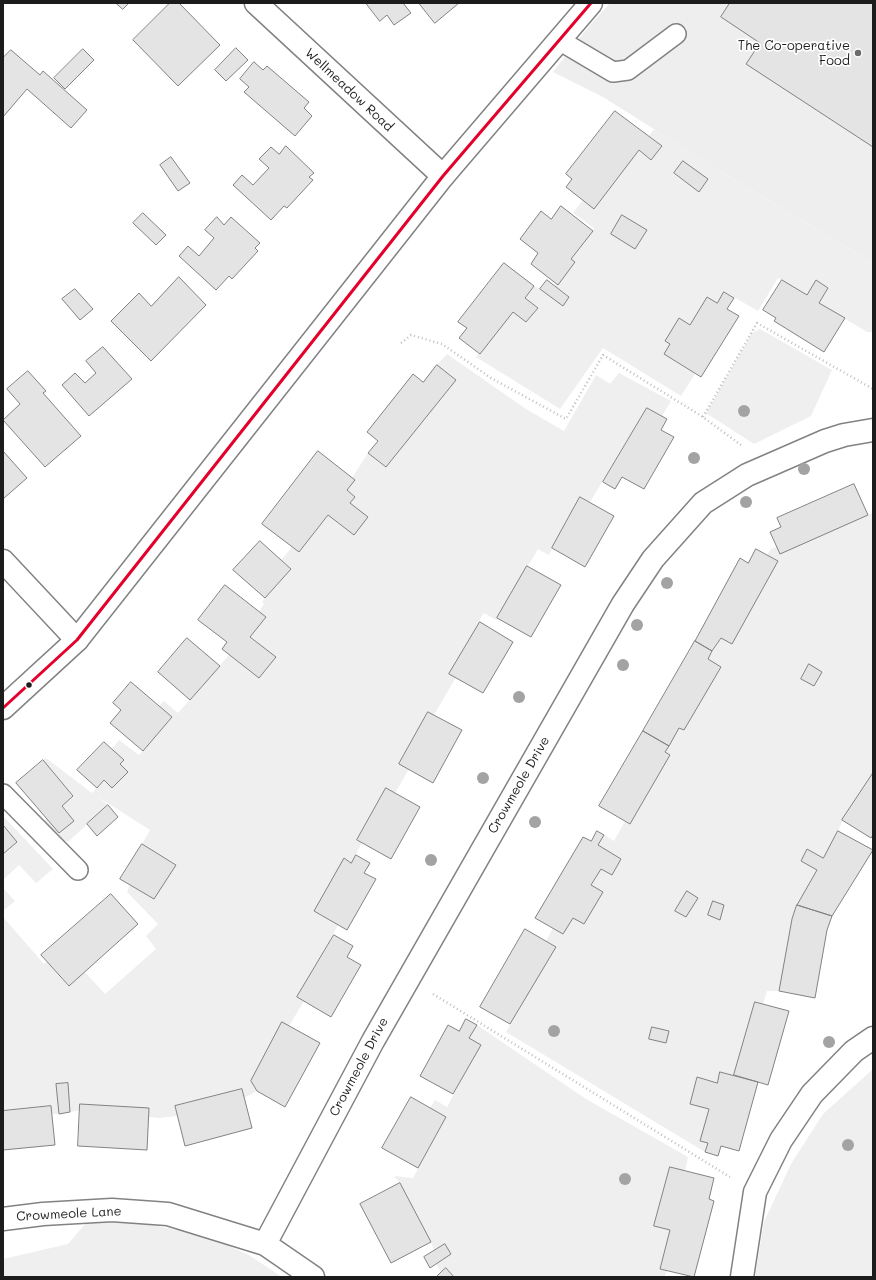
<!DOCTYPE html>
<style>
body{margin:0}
#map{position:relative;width:876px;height:1280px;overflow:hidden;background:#fff;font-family:Mali,sans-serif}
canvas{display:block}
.frame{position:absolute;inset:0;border:4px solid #1c1c1c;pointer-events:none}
</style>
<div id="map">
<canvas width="876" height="1280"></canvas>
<div class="frame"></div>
</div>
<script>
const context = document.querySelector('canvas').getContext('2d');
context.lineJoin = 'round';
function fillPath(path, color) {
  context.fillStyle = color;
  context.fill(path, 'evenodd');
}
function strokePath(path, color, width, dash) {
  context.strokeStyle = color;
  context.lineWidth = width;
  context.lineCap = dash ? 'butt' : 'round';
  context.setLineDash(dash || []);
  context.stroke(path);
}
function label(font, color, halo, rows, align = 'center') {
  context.font = font + ' Mali,sans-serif';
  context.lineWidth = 3.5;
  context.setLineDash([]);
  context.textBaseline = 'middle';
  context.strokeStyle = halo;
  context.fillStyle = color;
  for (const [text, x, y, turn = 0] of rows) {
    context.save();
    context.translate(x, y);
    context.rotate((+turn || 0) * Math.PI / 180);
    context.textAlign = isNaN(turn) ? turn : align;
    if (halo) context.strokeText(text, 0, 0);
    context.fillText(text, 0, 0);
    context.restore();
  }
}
const built = new Path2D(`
 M610 3H873V263L730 177 603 97 553 72 590 25Z`);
const green = new Path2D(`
 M654 129 730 177 873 263V332H867L819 303 828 288 816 280 807 295 778 278 758 311 725 292 717 303 690 325 679 318 665 341 670 344 664 354 695 374 681 396 603 348 560 409 476 357 513 312 527 322 538 308 525 298 534 286 540 289 563 305 569 296 555 286 575 262 571 259 594 228 573 213 583 200 594 208 639 150 651 160 662 146 649 136Z
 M760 329 832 370 811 416 754 444 706 413 752 333Z
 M447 354 526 409 564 431 596 375 610 384 619 373 671 401 662 416 647 408 590 502 580 497 549 555 538 549 496 620 484 613 481 617 456 677 434 715 428 712 400 764 409 769 395 793 386 788 357 840 362 843 351 863 344 859 314 911 338 925 313 971 304 1001 289 1026 268 1050 251 1081 257 1091 244 1098 241 1089 175 1106 177 1116 159 1118 149 1117V1108L80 1110 70 1112 67 1083 56 1085 59 1114H52L51 1106 3 1111V917L44 964 47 962 68 986 84 971 105 994 156 949 146 936 158 924 127 892 130 885 154 899 176 864 142 844 150 830 98 797 108 805 68 842 55 838 42 823 47 818 74 821 62 806 73 796 43 760 46 758 92 793 104 781 112 788 128 772 120 764 123 760 112 749 119 740 139 755 172 717 159 706 164 701 178 713 229 655 259 678 276 657 250 637 266 617 259 612 264 604 262 602 291 569 281 560 292 547 299 552 328 515 354 535 350 503 355 497 347 490 352 478 368 453 386 467 456 380 437 365Z
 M873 513V773L843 820 838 831 823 858 807 849 801 861 817 870 797 905 779 991H767L763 1004 755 1002 734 1075 720 1072 717 1083 697 1077 690 1104 709 1109 708 1143 705 1152 506 1032 555 947 546 941 553 928 563 934 601 869 612 874 621 859 598 845 604 835 614 841 625 821 630 824 670 755 665 752 679 728 684 730 721 667 708 659 721 638 751 608 778 561 767 555 771 549Z
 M3 816 53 869 36 883 19 865 3 880V854L17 842 3 825Z
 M3 888 15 901 3 911Z
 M477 1025 586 1099 688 1157 685 1171 670 1167 654 1226 670 1230 660 1269 667 1271 664 1277H454L446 1268 441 1272 436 1264 451 1254 445 1245 435 1251 400 1183 394 1176 413 1178 446 1118 430 1108 435 1100 447 1107 480 1045 469 1038Z
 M873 1069V1277H755L764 1222 791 1164 823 1114Z
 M87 1222 141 1223 205 1235 249 1255 282 1277H3V1259L68 1244Z`);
const building = new Path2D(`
 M116 3H129L123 9Z
 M170 3H179L220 45 178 86 133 40Z
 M366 3H403L411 13 394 25 387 15 380 21Z
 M419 3H459L435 23Z
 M730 3H873V147L746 64 760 43 721 17Z
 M236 48 248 60 226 81 215 70Z
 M83 49 94 60 65 89 54 78Z
 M11 50 40 75 43 71 87 110 71 128 27 89 3 117V58Z
 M254 62 263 70 267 66 309 102 304 108 312 116 295 136 244 92 249 87 240 79Z
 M615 111 662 146 651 160 639 150 594 209 566 187 572 179 566 174Z
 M286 146 314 173 309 177 313 180 287 208 284 206 271 220 233 185 242 175 253 185 269 168 259 159 271 147 279 154Z
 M171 157 190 183 178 191 160 165Z
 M683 161 708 179 699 192 674 173Z
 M561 206 593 231 571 259 575 262 558 285 531 264 538 253 520 239 541 211 551 219Z
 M143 213 166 235 156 245 133 223Z
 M622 215 647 230 635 249 611 234Z
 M217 217 224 225 231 217 260 243 255 248 258 251 232 279 229 276 216 290 179 256 188 246 199 256 214 238 205 230Z
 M504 263 534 286 525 298 538 308 526 322 513 312 480 354 459 338 467 328 458 322Z
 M179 277 206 305 151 361 111 321 139 293 151 306Z
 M547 280 569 297 563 306 540 289Z
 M782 280 807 295 816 280 828 288 819 303 845 318 824 352 774 321 776 318 763 310Z
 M75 289 93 309 80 320 62 299Z
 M724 292 734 298 727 309 739 316 701 377 664 354 670 344 665 341 679 318 690 325 707 297 717 303Z
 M103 347 132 379 89 416 62 385 75 373 85 383 96 373 86 361Z
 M437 365 456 380 386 467 368 453 378 441 367 432 413 374 423 382Z
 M28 371 46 391 43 393 81 436 45 467 3 420 20 404 7 389Z
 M647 408 667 419 661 430 674 437 644 489 622 477 615 489 603 482Z
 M3 451 27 478 3 499Z
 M318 451 355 480 347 490 355 497 350 503 368 517 354 535 328 515 299 552 262 524Z
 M854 484 868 515 780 554 770 532 781 527 777 518Z
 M580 497 614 516 585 567 552 548Z
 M260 541 291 569 265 598 233 570Z
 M756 549 778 561 732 644 721 638 712 651 695 641 740 558 748 563Z
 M527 566 561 585 531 637 497 618Z
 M225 585 266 617 250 637 276 657 259 678 222 649 227 642 198 620Z
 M480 622 513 642 483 693 449 674Z
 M187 638 220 666 190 700 158 672Z
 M695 641 712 651 708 659 721 667 684 730 679 728 669 746 643 731Z
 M809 664 822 672 814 686 801 679Z
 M131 682 172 717 143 751 110 723 121 710 113 703Z
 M428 712 462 730 433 783 399 764Z
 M643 731 669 746 665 752 670 755 630 824 599 806Z
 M104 742 124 760 120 764 128 772 112 788 104 780 97 788 77 770Z
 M43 760 73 796 62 806 74 821 59 833 16 783Z
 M873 773V835L871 838 842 820Z
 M386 788 420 807 391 859 357 840Z
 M108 805 118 817 97 836 87 824Z
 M3 825 17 842 3 854Z
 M597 831 604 835 598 845 621 859 612 875 601 869 591 885 603 892 584 924 573 918 563 934 535 918 583 837 591 841Z
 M838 831 873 850 832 916 797 905 817 870 801 861 807 849 823 858Z
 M142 844 176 865 154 899 120 879Z
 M356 855 370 863 364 873 376 879 347 930 314 911 344 858 351 863Z
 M687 891 698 898 686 917 675 911Z
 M111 894 138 924 69 986 41 955Z
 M713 901 724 905 720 920 708 915Z
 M797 905 832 916 827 930 815 998 779 991 792 919Z
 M525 929 556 947 510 1024 480 1007Z
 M334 935 353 946 347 957 361 965 331 1017 297 997Z
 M755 1002 789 1011 768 1085 734 1075Z
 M466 1019 477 1025 469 1038 481 1045 453 1094 420 1076 448 1025 459 1031Z
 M282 1022 320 1043 285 1107 257 1091 251 1081Z
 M652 1027 669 1031 666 1043 649 1039Z
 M720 1072 758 1082 739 1151 721 1146 718 1156 705 1152 708 1143 700 1141 709 1109 690 1104 697 1077 717 1083Z
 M68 1083 70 1112 59 1114 56 1084Z
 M242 1089 252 1128 185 1146 175 1106Z
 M411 1097 446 1117 418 1168 382 1148Z
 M80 1104 149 1108 147 1150 78 1146Z
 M51 1106 55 1145 3 1150V1111Z
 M670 1167 714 1178 709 1199 714 1201 694 1277 660 1269 670 1230 654 1226Z
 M400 1183 431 1242 391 1263 360 1204Z
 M445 1244 451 1254 430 1268 424 1257Z
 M446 1268 454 1277H436L441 1272Z`);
const path = new Path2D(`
 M401 343 411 335 442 344 491 378 566 419 603 355 703 417 741 445
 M703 417 757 323 873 389
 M433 994 730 1177`);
const service = new Path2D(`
 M559 40 613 72 628 70 676 34
 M3 794 78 870`);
const minor = new Path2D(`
 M256 3 443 176
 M3 561 77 640
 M3 1219 43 1214 112 1210 168 1214 265 1244 313 1277
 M265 1244 373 1041 623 604 653 559 703 503 747 475 825 441 844 435 873 430
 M742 1277 755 1192 781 1140 812 1094 854 1051 873 1038`);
const secondary = new Path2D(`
 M3 708 77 640 443 176 591 3`);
const bus1 = new Path2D(`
 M3 708 77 640 443 176 591 3`);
const trees = [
 [744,411],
 [694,458],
 [804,469],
 [746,502],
 [667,583],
 [637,625],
 [623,665],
 [519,697],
 [483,778],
 [535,822],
 [431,860],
 [554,1031],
 [829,1042],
 [848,1145],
 [625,1179]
];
const markers = [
 [858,53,4,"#6b6b6b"],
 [29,685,3.5,"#1c1c1c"]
];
const poiNames = [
 ["The Co-operative",850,46],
 ["Food",850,61]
];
const streetNames = [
 ["Wellmeadow Road",349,90,43],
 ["Crowmeole Drive",519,785,-60],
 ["Crowmeole Drive",359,1067,-62],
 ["Crowmeole Lane",69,1214,-3]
];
fillPath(built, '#eee');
fillPath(green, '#efefef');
fillPath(building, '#e4e4e4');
strokePath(building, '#828282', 1);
strokePath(service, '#828282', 22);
strokePath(minor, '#828282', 25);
strokePath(secondary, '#828282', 25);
strokePath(path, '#bebebe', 2.5, [1, 3]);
strokePath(service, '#fff', 19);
strokePath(minor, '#fff', 22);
strokePath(secondary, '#fff', 22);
strokePath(bus1, '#e4002b', 3);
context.fillStyle = '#a3a3a3';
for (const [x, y] of trees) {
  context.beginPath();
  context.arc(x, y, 6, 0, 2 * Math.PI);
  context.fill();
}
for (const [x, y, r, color] of markers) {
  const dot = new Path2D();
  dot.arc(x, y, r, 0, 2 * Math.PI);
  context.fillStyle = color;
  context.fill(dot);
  strokePath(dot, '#fff', 1.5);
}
label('13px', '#1c1c1c', '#fff', poiNames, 'right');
label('13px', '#1c1c1c', '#fff', streetNames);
</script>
